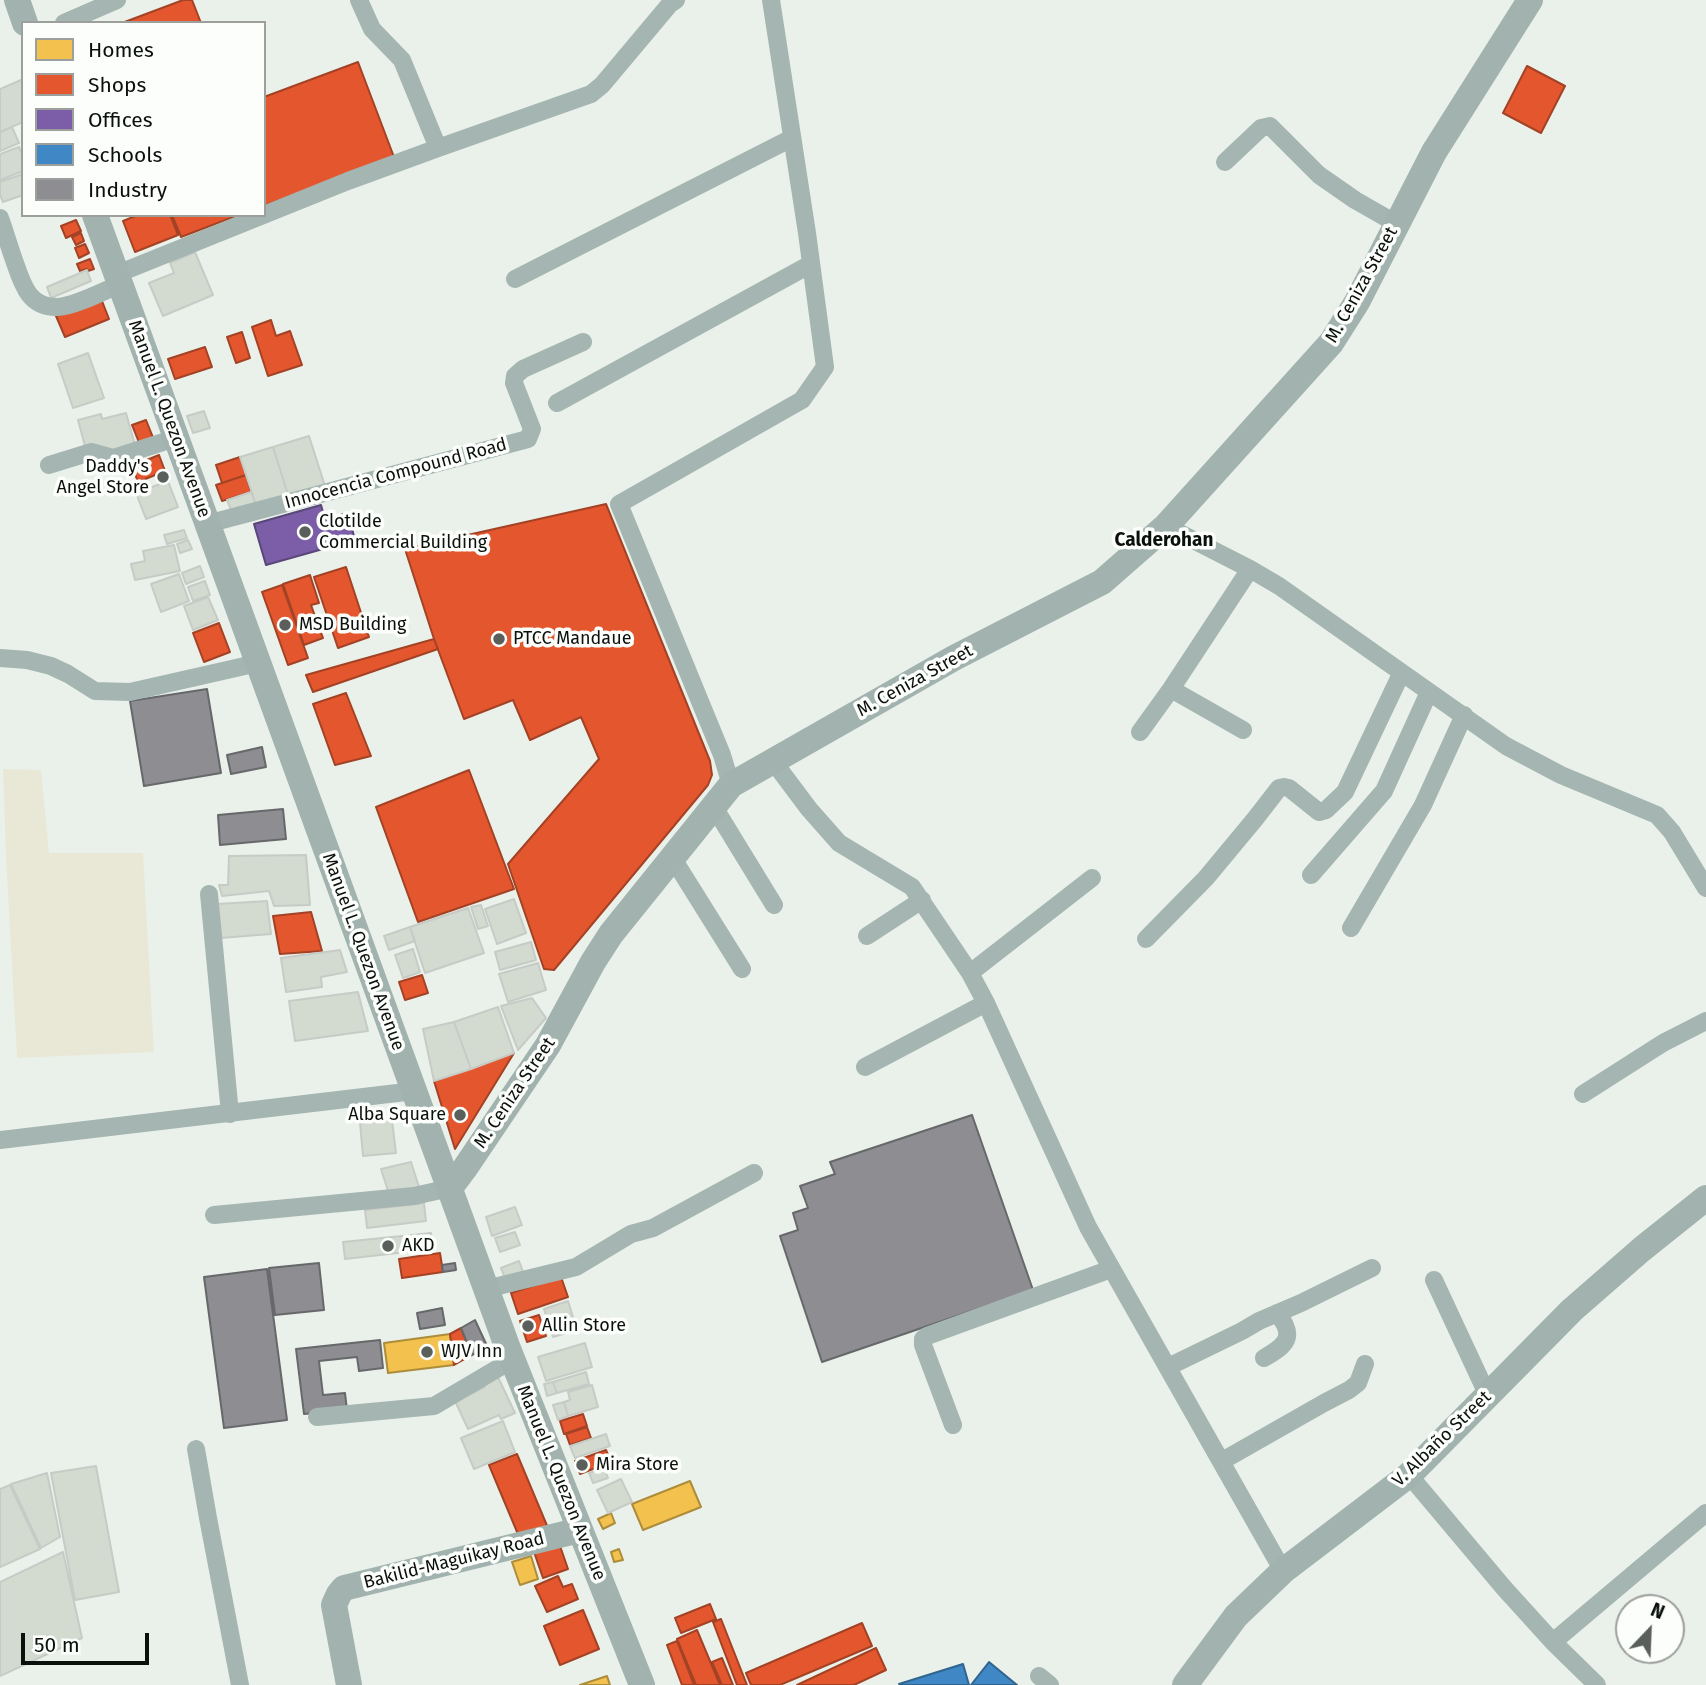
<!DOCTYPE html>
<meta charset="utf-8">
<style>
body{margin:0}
#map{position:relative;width:1706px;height:1685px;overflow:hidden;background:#eaf1eb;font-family:"Fira Sans",sans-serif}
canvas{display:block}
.legend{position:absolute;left:21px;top:21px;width:245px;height:196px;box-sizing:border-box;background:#fcfefc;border:2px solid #9c9f9c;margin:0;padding:9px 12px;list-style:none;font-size:21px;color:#0c100d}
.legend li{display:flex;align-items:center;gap:14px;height:35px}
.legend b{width:35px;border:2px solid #9c9f9c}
.north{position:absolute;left:1615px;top:1594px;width:70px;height:70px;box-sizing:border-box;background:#fcfefc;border:2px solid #9c9f9c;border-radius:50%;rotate:23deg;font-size:19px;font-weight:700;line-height:28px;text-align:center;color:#0c100d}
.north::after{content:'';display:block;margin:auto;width:24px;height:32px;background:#5a5f5b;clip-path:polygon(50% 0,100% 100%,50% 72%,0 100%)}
.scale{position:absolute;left:21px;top:1633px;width:128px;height:32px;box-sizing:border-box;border:4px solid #0c100d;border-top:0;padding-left:9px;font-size:21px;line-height:24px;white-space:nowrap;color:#0c100d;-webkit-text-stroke:5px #fcfefc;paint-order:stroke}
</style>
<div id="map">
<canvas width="1706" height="1685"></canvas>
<ul class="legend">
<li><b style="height:19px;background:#f2c14e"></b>Homes</li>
<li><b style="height:19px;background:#e4572e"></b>Shops</li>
<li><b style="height:19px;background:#7b5ea7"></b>Offices</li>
<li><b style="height:19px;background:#3f88c5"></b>Schools</li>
<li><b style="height:19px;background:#8d8d92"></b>Industry</li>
</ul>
<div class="north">N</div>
<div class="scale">50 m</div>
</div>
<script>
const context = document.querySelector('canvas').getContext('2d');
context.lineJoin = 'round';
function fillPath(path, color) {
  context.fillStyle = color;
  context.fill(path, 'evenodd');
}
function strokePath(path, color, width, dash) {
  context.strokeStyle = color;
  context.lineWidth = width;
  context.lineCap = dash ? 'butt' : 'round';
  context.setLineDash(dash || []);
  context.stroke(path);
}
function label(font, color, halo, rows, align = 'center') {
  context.font = font + ' "Fira Sans",sans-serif';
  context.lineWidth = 7;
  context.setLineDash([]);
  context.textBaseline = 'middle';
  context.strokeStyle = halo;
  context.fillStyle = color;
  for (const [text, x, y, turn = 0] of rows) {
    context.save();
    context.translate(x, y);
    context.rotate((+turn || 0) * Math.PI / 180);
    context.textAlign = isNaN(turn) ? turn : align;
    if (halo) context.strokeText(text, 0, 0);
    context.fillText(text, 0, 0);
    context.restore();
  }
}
const green = new Path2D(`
 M3 769 41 770 49 853H143L154 1052 17 1058 6 858Z`);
const homes = new Path2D(`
 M450 1334 454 1365 388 1373 384 1343Z
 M690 1481 701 1507 643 1530 632 1504Z
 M611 1513 615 1523 603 1529 598 1519Z
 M619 1549 623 1560 614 1562 611 1552Z
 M531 1556 538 1579 520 1585 512 1562Z
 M607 1676 610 1685H580Z`);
const shops = new Path2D(`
 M183 0H192L201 23H122Z
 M358 62 394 157 264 206V97Z
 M1527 66 1565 86 1541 133 1503 113Z
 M138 215H170L178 235 135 252 123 221Z
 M172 215H239L181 237Z
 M76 220 81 231 66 238 61 226Z
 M81 233 84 241 76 245 72 237Z
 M85 244 89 253 79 258 75 248Z
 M90 259 94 269 88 271 87 269 80 271 77 264Z
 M91 301H102L109 319 65 337 56 316Z
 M271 320 276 336 290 331 302 365 268 376 252 327Z
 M242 332 250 358 236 363 227 337Z
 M205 347 212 367 175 379 168 359Z
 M146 420 154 440 140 445 132 425Z
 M159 455 165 471 138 482 132 466Z
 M240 457 246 475 222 483 216 465Z
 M165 471 169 480 160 483 156 475Z
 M246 475 251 492 222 501 216 485Z
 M606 504 710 761 712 775 708 785 554 970 544 969 508 864 599 759 581 717 530 740 513 700 464 719 434 639 405 549Z
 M346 567 369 637 338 648 314 577Z
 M310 575 319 603 311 605 323 638 304 645 283 584Z
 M282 585 308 658 288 665 262 592Z
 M219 623 230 652 204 662 193 633Z
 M434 639 438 649 313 692 306 675Z
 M346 693 371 756 335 765 313 704Z
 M469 770 514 889 418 922 376 807Z
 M311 912 322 951 280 954 273 916Z
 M422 975 428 993 405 1000 399 982Z
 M514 1053 455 1149 434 1081Z
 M440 1253 443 1272 402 1278 399 1259Z
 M561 1277 568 1297 518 1314 511 1293Z
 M539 1315 546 1336 527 1342 520 1321Z
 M461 1328 472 1355 454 1365 450 1334Z
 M583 1414 587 1426 564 1434 560 1421Z
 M587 1427 591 1438 570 1445 566 1434Z
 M606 1450 611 1462 580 1474 575 1461Z
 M517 1454 548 1528 520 1539 489 1465Z
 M559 1543 568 1569 543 1578 534 1552Z
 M558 1576 563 1587 572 1584 578 1599 547 1612 535 1586Z
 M710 1604 716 1619 681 1633 675 1618Z
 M583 1610 599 1649 560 1665 544 1626Z
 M721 1619 747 1685H737L713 1622Z
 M862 1623 872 1646 780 1685H751L746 1673Z
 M697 1630 720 1685H696L677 1639Z
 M677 1641 694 1685H682L667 1645Z
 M876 1648 886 1670 854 1685H797Z
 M722 1658 733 1685H722L712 1662Z`);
const offices = new Path2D(`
 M321 505 325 519 348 513 355 540 266 565 254 524Z`);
const schools = new Path2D(`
 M989 1662 1017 1685H971Z
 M963 1664 969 1685H900L899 1684Z`);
const industry = new Path2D(`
 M207 689 221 773 144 786 130 701Z
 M262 747 266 767 231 774 227 755Z
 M283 809 286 839 220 845 218 815Z
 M972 1115 1033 1290 822 1362 780 1236 798 1230 793 1213 808 1208 800 1186 835 1174 830 1162Z
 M319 1263 324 1310 275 1315 269 1268Z
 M455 1263 456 1270 443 1272 442 1265Z
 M267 1269 287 1420 224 1428 204 1277Z
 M442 1308 445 1325 420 1329 417 1313Z
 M475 1320 488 1348 472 1355 461 1328Z
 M380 1340 383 1368 359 1371 357 1357 319 1361 323 1395 345 1393 347 1410 304 1414 296 1349Z`);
const building = new Path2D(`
 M21 80 23 85V122L0 132V89Z
 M12 127 19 143 0 151V132Z
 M19 147 23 156V171L0 180V154Z
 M23 174V195L3 202 0 195V182Z
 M195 252 213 295 163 316 149 283 174 273 170 263Z
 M87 270 91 281 51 298 47 287Z
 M88 353 104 398 73 408 58 364Z
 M204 411 210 428 193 433 187 416Z
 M126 413 135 445 109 454 86 450 78 420 101 414 102 419Z
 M309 436 325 486 289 498 273 447Z
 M273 447 289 498 257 508 240 457Z
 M168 481 178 507 146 519 136 493Z
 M251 492 257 508 233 515 227 500Z
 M184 530 187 538 167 544 164 535Z
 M188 540 192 549 180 553 177 544Z
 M174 545 180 571 135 580 131 564 145 561 143 551Z
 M200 566 204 577 186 584 182 573Z
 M179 574 189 601 161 612 151 584Z
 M205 581 210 595 193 601 188 587Z
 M208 597 218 620 193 630 184 606Z
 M306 855 310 905 274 906 269 891 222 896 219 885H228L229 856Z
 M514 899 526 933 497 944 485 909Z
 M267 901 271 934 221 938 217 904Z
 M481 905 488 926 478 929 471 907Z
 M468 908 484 953 425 973 410 927Z
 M410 927 415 941 389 950 384 936Z
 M531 942 536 960 500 970 495 952Z
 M413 949 420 972 403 978 395 955Z
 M340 950 347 972 321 977 322 987 286 992 281 958Z
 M538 963 546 990 508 1002 499 974Z
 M358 992 368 1031 295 1041 289 1001Z
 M532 998 546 1018 518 1050 501 1006Z
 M498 1007 514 1053 471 1069 454 1022Z
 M454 1022 471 1069 434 1081 423 1029Z
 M392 1120 396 1153 363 1156 360 1123Z
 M411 1162 419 1187 389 1194 381 1169Z
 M424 1203 426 1221 367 1228 365 1210Z
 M515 1207 522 1225 492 1236 486 1217Z
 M515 1232 520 1245 500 1252 495 1238Z
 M431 1233 433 1249 345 1259 343 1242Z
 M519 1261 524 1274 506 1281 501 1268Z
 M568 1301 577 1330 553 1337 544 1309Z
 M585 1343 592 1367 546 1381 538 1357Z
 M586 1372 589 1384 557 1393 553 1382Z
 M497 1375 515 1413 501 1419 499 1415 468 1429 455 1401 485 1387 483 1381Z
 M553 1382 557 1393 547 1396 544 1384Z
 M592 1385 598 1407 568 1416 564 1402 570 1400 568 1392Z
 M564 1402 568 1416 558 1420 553 1405Z
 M503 1421 515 1452 474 1469 461 1438Z
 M606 1434 610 1446 575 1458 570 1446Z
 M96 1466 119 1592 75 1600 51 1473Z
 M604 1468 608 1478 593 1483 589 1473Z
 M47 1473 60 1537 41 1548 11 1484Z
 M621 1479 632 1502 608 1513 597 1490Z
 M10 1485 40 1549 0 1567V1489Z
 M63 1552 82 1638 0 1676V1582Z`);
const street = new Path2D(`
 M359 0 372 29 402 60 438 148
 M64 23 117 0
 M1225 162 1261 128 1270 126 1319 175 1355 200 1397 224
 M0 218C5 232 9 246 14 260 22 283 28 308 58 307 75 306 104 291 120 284
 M117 274 348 181 438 148 591 94 602 85 670 4 676 0
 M515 279 792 138
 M557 403 811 264
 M49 465 91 452 113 458 176 438
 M207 524 528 439 532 429 514 383 515 376 523 369 583 342
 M1166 526 1250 569 1279 586 1506 746 1561 775 1657 815 1672 832 1706 888
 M0 658 27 660 51 666 68 674 95 691 130 692 258 663
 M1171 689 1243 730
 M1140 732 1171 689 1250 569
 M773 761 809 809 839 843 912 887 970 973 986 1003 1088 1227 1283 1571
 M731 785 722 755 619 504 802 400 825 367 807 233 771 0
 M714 807 774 905
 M672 857 742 969
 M1311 875 1384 791 1429 692
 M209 894 230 1114
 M1351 928 1423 805 1464 715
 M867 936 922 900
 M1146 939 1206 878 1255 819 1279 788 1284 787 1289 788 1319 812 1326 810 1345 792 1401 674
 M970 973 1092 878
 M865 1067 986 1003
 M1583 1094 1663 1043 1706 1021
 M0 1140 414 1091
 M214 1215 414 1196 450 1188
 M1434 1280 1488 1396
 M486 1289 576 1267 631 1234 653 1228 754 1173
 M1264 1358C1287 1345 1296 1336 1277 1313
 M1168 1367 1242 1331 1259 1321 1301 1303 1372 1268
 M317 1417 434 1406 512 1360
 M953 1425 923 1345V1339L927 1336 1111 1269
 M196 1449 208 1518 240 1685
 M1222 1461 1324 1403 1349 1390 1358 1383 1365 1364
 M1409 1475 1504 1588 1553 1642 1597 1685
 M1553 1642 1706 1513
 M1039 1676 1050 1685`);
const secondary = new Path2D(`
 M17 0 25 23
 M95 215 507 1346 642 1685
 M450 1188 465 1168 548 1045 593 962 611 934 731 785 954 658 1102 582 1166 526 1331 343 1357 302 1434 152 1530 0
 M349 1685 334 1605 339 1594 344 1588 580 1530
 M1185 1685 1236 1616 1283 1571 1409 1475 1572 1310 1642 1249 1706 1198`);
const markers = [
 [163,477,7,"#5a5f5b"],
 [305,532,7,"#5a5f5b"],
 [285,625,7,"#5a5f5b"],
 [499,639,7,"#5a5f5b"],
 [460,1115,7,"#5a5f5b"],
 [388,1246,7,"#5a5f5b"],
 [528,1326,7,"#5a5f5b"],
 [427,1352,7,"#5a5f5b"],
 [582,1465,7,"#5a5f5b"]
];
const streetNames = [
 ["M. Ceniza Street",1362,285,-61],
 ["Manuel L. Quezon Avenue",169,419,70],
 ["Innocencia Compound Road",396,474,-15],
 ["M. Ceniza Street",915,681,-29],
 ["Manuel L. Quezon Avenue",363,952,70],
 ["M. Ceniza Street",515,1093,-56],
 ["V. Albaño Street",1442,1439,-44],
 ["Manuel L. Quezon Avenue",561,1483,68],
 ["Bakilid-Maguikay Road",454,1561,-14]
];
const poiNames = [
 ["Daddy's",149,467,"right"],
 ["Angel Store",149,488,"right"],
 ["Clotilde",319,522],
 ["Commercial Building",319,543],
 ["MSD Building",299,625],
 ["PTCC Mandaue",513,639],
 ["Alba Square",446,1115,"right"],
 ["AKD",402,1246],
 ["Allin Store",542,1326],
 ["WJV Inn",441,1352],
 ["Mira Store",596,1465]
];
const neighbourhoodNames = [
 ["Calderohan",1164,541]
];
fillPath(green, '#e9e8d7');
fillPath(homes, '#f2c14e');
strokePath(homes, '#ad8c3a', 2);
fillPath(shops, '#e4572e');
strokePath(shops, '#a34224', 2);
fillPath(offices, '#7b5ea7');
strokePath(offices, '#5a4779', 2);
fillPath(schools, '#3f88c5');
strokePath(schools, '#30648e', 2);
fillPath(industry, '#8d8d92');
strokePath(industry, '#66686a', 2);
fillPath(building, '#d3dacf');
strokePath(building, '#c7cbc6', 2);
strokePath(street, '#a5b5b1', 18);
strokePath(secondary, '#a2b3af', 26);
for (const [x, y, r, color] of markers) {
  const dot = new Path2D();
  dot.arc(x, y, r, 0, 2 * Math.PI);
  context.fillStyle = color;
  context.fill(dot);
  strokePath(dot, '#fcfefc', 2.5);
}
label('18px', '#0c100d', '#fcfefc', streetNames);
label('18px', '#0c100d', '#fcfefc', poiNames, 'left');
label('bold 19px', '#0c100d', '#fcfefc', neighbourhoodNames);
</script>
